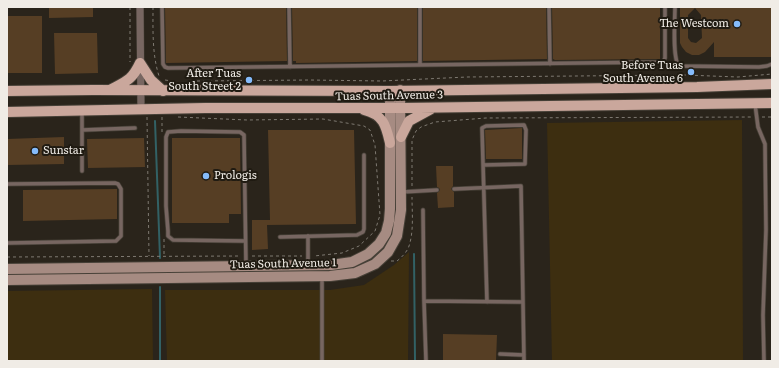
<!DOCTYPE html>
<style>
body{margin:0}
#map{position:relative;width:779px;height:368px;overflow:hidden;background:#2a241b;font-family:Literata,serif}
canvas{display:block}
.frame{position:absolute;inset:0;border:8px solid #f0ece6;pointer-events:none}
</style>
<div id="map">
<canvas width="779" height="368"></canvas>
<div class="frame"></div>
</div>
<script>
const context = document.querySelector('canvas').getContext('2d');
context.lineJoin = 'round';
function fillPath(path, color) {
  context.fillStyle = color;
  context.fill(path, 'evenodd');
}
function strokePath(path, color, width, dash) {
  context.strokeStyle = color;
  context.lineWidth = width;
  context.lineCap = dash ? 'butt' : 'round';
  context.setLineDash(dash || []);
  context.stroke(path);
}
function label(font, color, halo, rows, align = 'center') {
  context.font = font + ' Literata,serif';
  context.lineWidth = 4;
  context.setLineDash([]);
  context.textBaseline = 'middle';
  context.strokeStyle = halo;
  context.fillStyle = color;
  for (const [text, x, y, turn = 0] of rows) {
    context.save();
    context.translate(x, y);
    context.rotate((+turn || 0) * Math.PI / 180);
    context.textAlign = isNaN(turn) ? turn : align;
    if (halo) context.strokeText(text, 0, 0);
    context.fillText(text, 0, 0);
    context.restore();
  }
}
const green = new Path2D(`
 M742 120 743 361H552L547 123Z
 M409 252 408 361H167L165 290H330L364 285 394 265Z
 M152 289 153 361H7V291Z`);
const stream = new Path2D(`
 M155 121 160 258
 M414 254 415 361
 M160 287V361`);
const building = new Path2D(`
 M49 7H93V17L49 18Z
 M165 7H286L287 61 166 63Z
 M292 7H417V61L296 63V61H293Z
 M423 7H546L547 59 423 61Z
 M552 7H660V59L555 60 553 59Z
 M680 7H771V57H714V42L705 52 699 55H692L686 52 682 47 680 43ZM695 8 701 15 702 38 696 43 691 42 688 38V15Z
 M7 16H42V73H7Z
 M54 33H97L98 73 55 74Z
 M522 128V159H486L485 130Z
 M268 130H354L356 224 267 225 268 249 252 250V220H270Z
 M64 137V164L7 165V139Z
 M144 138 145 167 88 168 87 139Z
 M172 138H240L241 214H229V223H172Z
 M436 166H453V186L451 189 454 192V207L438 208 437 193 440 190 439 188 437 187Z
 M117 189V219L23 221V190Z
 M443 334 497 335 496 361H443Z`);
const path = new Path2D(`
 M130 7V62
 M153 7C153 30 152 54 159 76
 M165 80 172 81
 M197 81 310 80 382 81 467 77 685 75 738 77 772 74
 M147 117 149 256
 M162 117V132
 M178 117 247 120 323 119 364 126 370 130 375 145 380 215 375 231 359 246 342 253 314 256
 M762 117H772
 M412 186V140L416 131 421 127 435 122 486 118 751 117
 M164 239V256
 M252 256H302
 M7 257 240 256
 M391 261H397C402 257 407 252 409 246 414 231 412 212 412 197`);
const lane = new Path2D(`
 M162 7 163 64 165 67 168 68 663 62 665 58V7
 M289 7 290 67
 M420 7V65
 M549 7 550 64
 M675 7C675 18 672 59 679 66L759 67 767 66 772 64
 M755 104 758 127 765 144 766 230 763 315 764 361
 M82 112V171
 M82 130 135 128
 M483 165 525 164 526 130 524 125 486 126 482 128 487 302
 M7 184 115 183 118 184 121 189V236L116 241 7 243
 M454 189 521 186 524 361
 M402 192 437 190
 M423 210 424 301 426 361
 M308 236V264
 M280 237 357 235 363 232 364 229V155
 M245 241 173 240 168 236V231L166 206V137L168 132 181 131 240 132 244 135 246 265
 M322 277V361
 M424 301 523 302
 M500 354 524 355`);
const street = new Path2D(`
 M140 7 141 110`);
const secondary = new Path2D(`
 M7 269 331 265 352 262 368 254 379 244 386 233 389 221 390 209V91
 M7 280 330 276 355 273 375 264 388 252 397 236 401 210 400 90`);
const primary = new Path2D(`
 M140 63 151 80 163 91
 M110 90C127 81 132 80 140 63
 M7 91 93 90 390 91 697 87 772 84
 M364 110C384 115 386 126 390 143
 M7 112 205 108H401L772 103
 M401 137 409 121 431 109`);
const markers = [
 [737,24,4,"#85bbfb"],
 [691,72,4,"#85bbfb"],
 [249,80,4,"#85bbfb"],
 [35,151,4,"#85bbfb"],
 [206,176,4,"#85bbfb"]
];
const poiNames = [
 ["The Westcom",729,24],
 ["Before Tuas",683,66],
 ["South Avenue 6",683,79],
 ["After Tuas",241,74],
 ["South Street 2",241,87],
 ["Sunstar",43,151,"left"],
 ["Prologis",214,176,"left"]
];
const streetNames = [
 ["Tuas South Avenue 3",389,96,-1],
 ["Tuas South Avenue 1",283,264,-1]
];
fillPath(green, '#3d2e10');
strokePath(stream, '#326165', 2);
fillPath(building, '#563e24');
strokePath(lane, '#464037', 5);
strokePath(street, '#464037', 8);
strokePath(secondary, '#464037', 12);
strokePath(primary, '#464037', 12);
strokePath(path, '#7f7a72', 1, [3, 3]);
strokePath(lane, '#776661', 3.5);
strokePath(street, '#776661', 7);
strokePath(secondary, '#a68b82', 10);
strokePath(primary, '#caa79c', 10);
for (const [x, y, r, color] of markers) {
  const dot = new Path2D();
  dot.arc(x, y, r, 0, 2 * Math.PI);
  context.fillStyle = color;
  context.fill(dot);
  strokePath(dot, '#201b12', 1.5);
}
label('11px', '#f0ece6', '#201b12', poiNames, 'right');
label('11px', '#f0ece6', '#201b12', streetNames);
</script>
